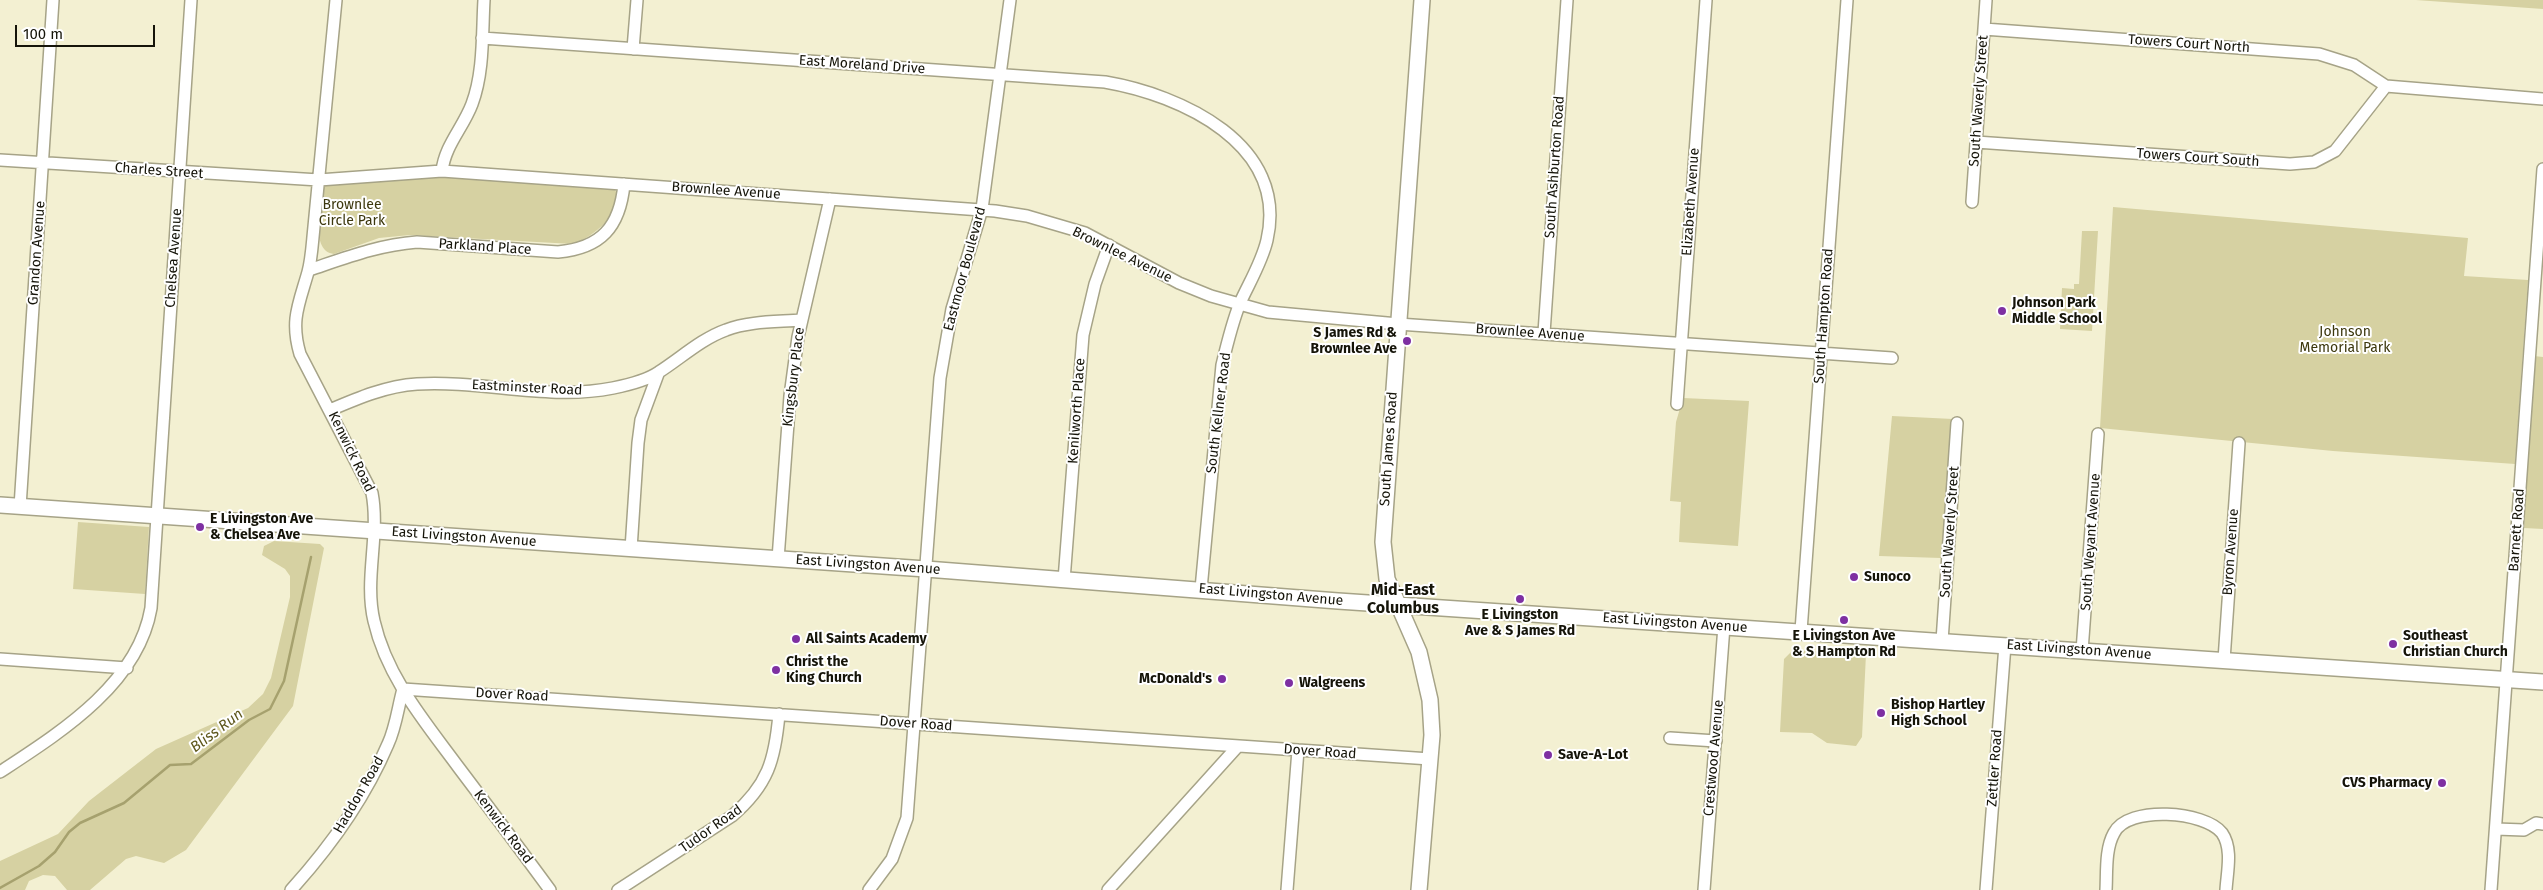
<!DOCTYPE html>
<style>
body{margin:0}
#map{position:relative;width:2543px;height:890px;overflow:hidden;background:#f3f0d2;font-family:"Fira Sans",sans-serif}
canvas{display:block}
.scale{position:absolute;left:15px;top:25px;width:140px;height:22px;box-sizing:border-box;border:2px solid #151409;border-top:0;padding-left:6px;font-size:15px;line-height:18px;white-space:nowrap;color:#151409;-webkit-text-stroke:4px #fff;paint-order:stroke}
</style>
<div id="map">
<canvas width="2543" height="890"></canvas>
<div class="scale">100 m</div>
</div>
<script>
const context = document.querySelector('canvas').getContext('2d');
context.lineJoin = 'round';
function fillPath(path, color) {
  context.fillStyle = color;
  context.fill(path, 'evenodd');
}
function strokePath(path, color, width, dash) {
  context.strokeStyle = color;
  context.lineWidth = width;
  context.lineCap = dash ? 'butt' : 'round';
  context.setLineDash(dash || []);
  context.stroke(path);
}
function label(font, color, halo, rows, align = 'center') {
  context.font = font + ' "Fira Sans",sans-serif';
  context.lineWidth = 4;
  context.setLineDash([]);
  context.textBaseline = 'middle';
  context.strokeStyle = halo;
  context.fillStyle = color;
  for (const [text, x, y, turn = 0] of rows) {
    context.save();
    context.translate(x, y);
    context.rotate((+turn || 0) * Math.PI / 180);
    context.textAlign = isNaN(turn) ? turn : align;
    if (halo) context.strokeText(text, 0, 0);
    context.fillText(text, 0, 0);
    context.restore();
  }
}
const green = new Path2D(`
 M2416 0H2543V9Z
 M425 176H457L615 189C626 211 592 238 573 244L410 235 379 238 334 254C310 251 321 208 323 191L325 186Z
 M2113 207 2468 238 2464 276 2528 280 2515 464 2333 451 2100 428Z
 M2082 231H2098L2092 331 2060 329 2062 288 2074 289V284H2079Z
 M2534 356 2543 357V529L2524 528Z
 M1683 398 1749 401 1738 546 1679 542 1681 502 1670 501 1676 422Z
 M1892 416 1953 419 1941 558 1879 556Z
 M78 522 149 527 145 594 73 589Z
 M274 541 320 544 324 548 293 706 186 850 164 863 136 856 126 859 90 890H67L55 876 43 875 29 881 25 890H0V861L58 834 89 801 156 749 248 708 263 694 271 678 290 597V576L285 569 262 555 264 546Z
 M1793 650 1866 654 1862 737 1856 746 1827 743 1812 733 1780 732 1784 659Z`);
const stream = new Path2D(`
 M0 888 39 866 55 852 69 832 80 823 124 803 170 765 191 764 249 720 270 709 284 681 311 557`);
const minor = new Path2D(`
 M336 0 313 237C312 248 311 261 308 272 299 304 290 320 300 354L372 493C380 535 364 579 374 621 387 678 426 723 459 768 490 809 520 849 550 890
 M1984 29 2319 54 2354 65 2386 86
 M482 38 1105 82C1181 95 1289 144 1267 240 1262 262 1249 283 1240 303 1232 323 1227 344 1222 365L1201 589
 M633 49 637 0
 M2386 86 2543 99
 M1976 142 2290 164 2314 162 2335 151 2386 86
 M0 160 319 180 442 171 995 211 1027 216 1085 233 1179 283 1211 296 1268 312 1398 324 1892 358
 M442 171C445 145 463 128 472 104 484 72 482 34 484 0
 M1972 202 1986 0
 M309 270C345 258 378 245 417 242L558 252C601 248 620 227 624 184
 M1544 333 1567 0
 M1677 404 1706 0
 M330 410C358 398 386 386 417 384 482 380 548 401 613 388 628 385 646 381 659 372 681 358 701 339 726 330 749 321 777 322 801 320
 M20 507 53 0
 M631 549 638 443 641 420 658 374
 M778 559 790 396 798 337 830 199
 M1064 580 1083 335 1095 284 1109 245
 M1801 631 1847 0
 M1942 641 1957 423
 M2082 651 2098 434
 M0 659 127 668
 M2224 660 2239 443
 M1670 738 1716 741
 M0 772C61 732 138 684 151 608L191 0
 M2496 829 2524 830 2536 823 2543 824
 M291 890C330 847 365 798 388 744 396 727 398 707 403 689L1430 759
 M618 890 732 816C768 785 775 760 779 714
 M869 890 892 859 907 818 940 378 952 309 982 209 1010 0
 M1108 890 1238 746
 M1287 890 1298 750
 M1704 890 1724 626
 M1986 890 2005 645
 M2106 890C2107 872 2105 849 2114 833 2128 805 2205 811 2222 833 2233 849 2227 872 2226 890
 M2491 890 2543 169`);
const major = new Path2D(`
 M0 505 926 569 1338 601 2543 682
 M1419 890 1432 735 1430 700 1419 652 1387 579 1383 542 1422 0`);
const markers = [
 [2002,311,5,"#7e30a2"],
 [1407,341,5,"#7e30a2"],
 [200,527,5,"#7e30a2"],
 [1854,577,5,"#7e30a2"],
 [1520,599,5,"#7e30a2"],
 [1844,620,5,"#7e30a2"],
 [796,639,5,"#7e30a2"],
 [2393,644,5,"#7e30a2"],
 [776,670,5,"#7e30a2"],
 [1222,679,5,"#7e30a2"],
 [1289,683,5,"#7e30a2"],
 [1881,713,5,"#7e30a2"],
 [1548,755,5,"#7e30a2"],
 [2442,783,5,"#7e30a2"]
];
const streetNames = [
 ["Towers Court North",2189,44,4],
 ["East Moreland Drive",862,65,4],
 ["South Waverly Street",1979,101,-86],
 ["Towers Court South",2198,158,4],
 ["South Ashburton Road",1555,167,-86],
 ["Charles Street",159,171,4],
 ["Brownlee Avenue",726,191,4],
 ["Elizabeth Avenue",1691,202,-86],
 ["Parkland Place",485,247,4],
 ["Grandon Avenue",37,253,-86],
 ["Brownlee Avenue",1122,255,26],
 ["Chelsea Avenue",174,258,-86],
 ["Eastmoor Boulevard",965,269,-75],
 ["South Hampton Road",1824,316,-86],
 ["Brownlee Avenue",1530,333,4],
 ["Kingsbury Place",794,377,-83],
 ["Eastminster Road",527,388,3],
 ["Kenilworth Place",1077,411,-86],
 ["South Kellner Road",1219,413,-83],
 ["South James Road",1389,449,-86],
 ["Kenwick Road",351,452,64],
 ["Barnett Road",2517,530,-86],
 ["South Waverly Street",1950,532,-86],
 ["East Livingston Avenue",464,537,4],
 ["South Weyant Avenue",2091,542,-86],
 ["Byron Avenue",2231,552,-86],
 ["East Livingston Avenue",868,565,4],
 ["East Livingston Avenue",1271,595,5],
 ["East Livingston Avenue",1675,623,4],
 ["East Livingston Avenue",2079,650,4],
 ["Dover Road",512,695,3],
 ["Dover Road",916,724,4],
 ["Dover Road",1320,752,4],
 ["Crestwood Avenue",1714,758,-85],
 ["Zettler Road",1995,768,-86],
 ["Haddon Road",359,795,-60],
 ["Kenwick Road",503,827,53],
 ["Tudor Road",711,829,-35]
];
const parkNames = [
 ["Brownlee",352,205],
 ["Circle Park",352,221],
 ["Johnson",2345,332],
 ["Memorial Park",2345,348]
];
const poiNames = [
 ["Johnson Park",2012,303],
 ["Middle School",2012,319],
 ["S James Rd &",1397,333,"right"],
 ["Brownlee Ave",1397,349,"right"],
 ["E Livingston Ave",210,519],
 ["& Chelsea Ave",210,535],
 ["Sunoco",1864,577],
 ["E Livingston",1520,615,"center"],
 ["Ave & S James Rd",1520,631,"center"],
 ["E Livingston Ave",1844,636,"center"],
 ["& S Hampton Rd",1844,652,"center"],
 ["Southeast",2403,636],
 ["Christian Church",2403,652],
 ["All Saints Academy",806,639],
 ["Christ the",786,662],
 ["King Church",786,678],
 ["McDonald's",1212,679,"right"],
 ["Walgreens",1299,683],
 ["Bishop Hartley",1891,705],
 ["High School",1891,721],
 ["Save-A-Lot",1558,755],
 ["CVS Pharmacy",2432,783,"right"]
];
const waterNames = [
 ["Bliss Run",217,731,-37]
];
const quarterNames = [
 ["Mid-East",1403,591],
 ["Columbus",1403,609]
];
fillPath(green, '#d6d1a2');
strokePath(stream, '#a6a16e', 2.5);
strokePath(minor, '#a6a387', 14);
strokePath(major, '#a6a387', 18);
strokePath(minor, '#fff', 11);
strokePath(major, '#fff', 15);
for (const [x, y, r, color] of markers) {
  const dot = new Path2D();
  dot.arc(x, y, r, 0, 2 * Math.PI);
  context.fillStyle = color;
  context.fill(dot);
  strokePath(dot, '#fff', 2);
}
label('14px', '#151409', '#fff', streetNames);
label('14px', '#3c370d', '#fff', parkNames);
label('bold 14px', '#151409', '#fff', poiNames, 'left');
label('italic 15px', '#5e571c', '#fff', waterNames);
label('bold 16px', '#151409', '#fff', quarterNames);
</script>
